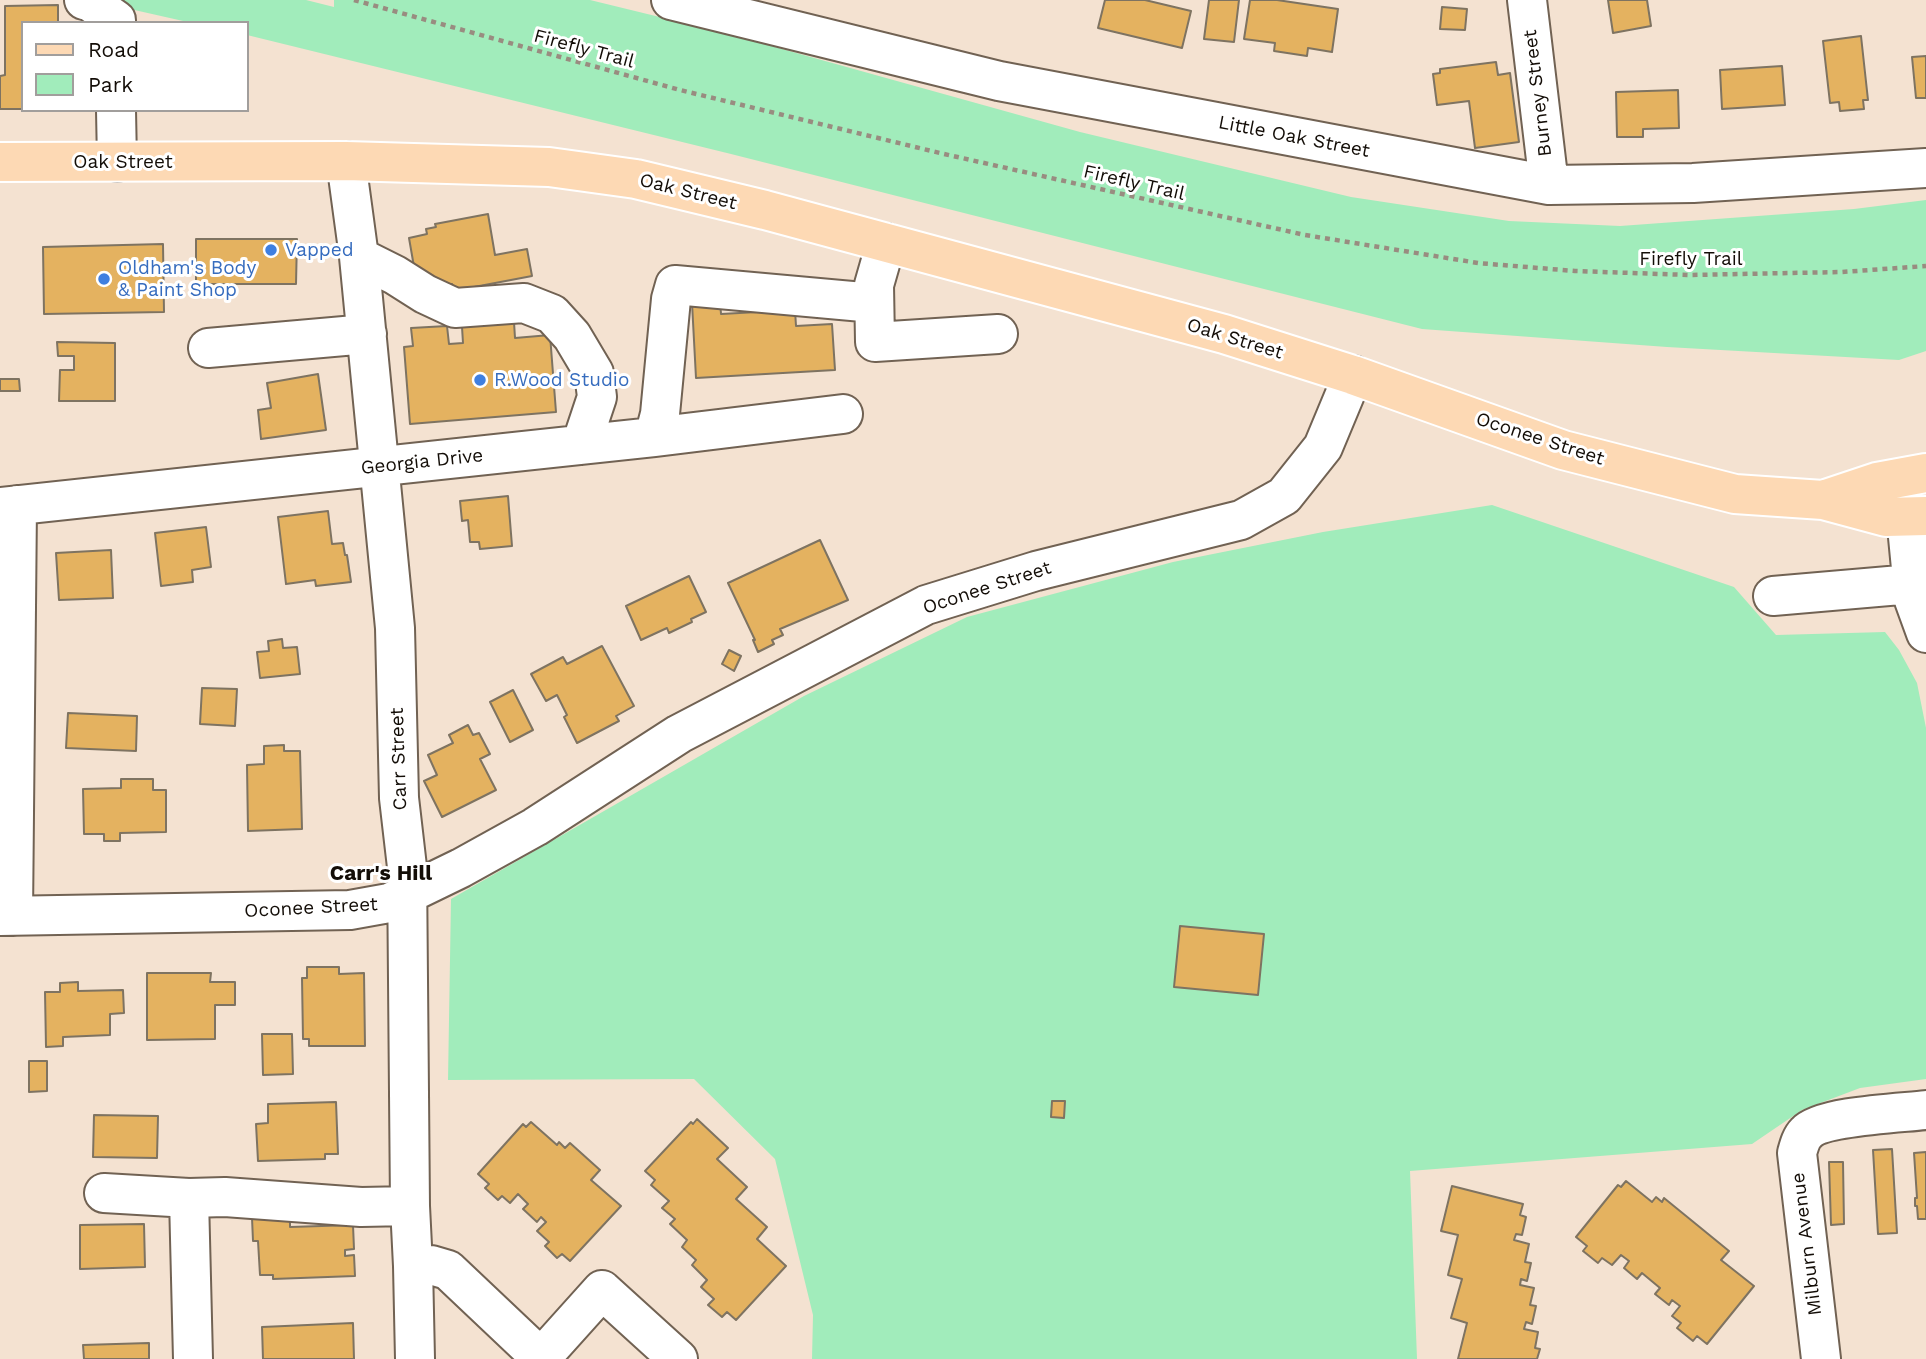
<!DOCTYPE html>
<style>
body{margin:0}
#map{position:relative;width:1926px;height:1359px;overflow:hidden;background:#f4e2d1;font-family:"Work Sans",sans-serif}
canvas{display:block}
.legend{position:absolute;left:21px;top:21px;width:228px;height:91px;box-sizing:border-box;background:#fff;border:2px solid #a19e9c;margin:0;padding:9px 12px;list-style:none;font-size:21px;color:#130d07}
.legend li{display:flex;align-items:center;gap:14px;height:35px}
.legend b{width:35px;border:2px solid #a19e9c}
</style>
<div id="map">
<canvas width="1926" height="1359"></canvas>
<ul class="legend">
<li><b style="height:9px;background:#fdd9b4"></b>Road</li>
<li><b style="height:19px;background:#a1ecbb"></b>Park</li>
</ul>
</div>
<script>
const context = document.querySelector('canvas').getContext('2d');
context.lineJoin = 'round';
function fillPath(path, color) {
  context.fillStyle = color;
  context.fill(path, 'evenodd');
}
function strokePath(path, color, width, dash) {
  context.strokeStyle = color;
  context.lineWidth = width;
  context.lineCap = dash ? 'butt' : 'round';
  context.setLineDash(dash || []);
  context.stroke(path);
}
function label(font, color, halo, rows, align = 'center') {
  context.font = font + ' "Work Sans",sans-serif';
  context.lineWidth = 6;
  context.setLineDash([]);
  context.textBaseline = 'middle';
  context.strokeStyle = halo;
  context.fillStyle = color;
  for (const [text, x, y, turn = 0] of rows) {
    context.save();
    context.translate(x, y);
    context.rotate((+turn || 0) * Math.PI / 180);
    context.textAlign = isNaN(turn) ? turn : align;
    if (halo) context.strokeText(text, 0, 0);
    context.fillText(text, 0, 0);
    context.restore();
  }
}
const green = new Path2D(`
 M90 0H306L334 7V0H590L721 32 1080 132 1351 197 1509 221 1620 226 1854 209 1926 200V351L1899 360 1667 347 1422 329 731 154 247 35V23H192Z
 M1492 505 1734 587 1776 635 1885 632 1899 650 1917 683 1926 728V1079L1860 1088 1802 1110 1752 1144 1410 1171 1417 1359H812L813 1315 775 1159 694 1079 448 1080 451 899 804 696 967 617 1173 562 1323 532Z`);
const building = new Path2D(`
 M1105 0H1145L1191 11 1182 48 1098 28Z
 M1209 0H1239L1234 42 1204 39Z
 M1250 0H1277L1338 9 1332 52 1308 48 1307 56 1274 51 1275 43 1244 39Z
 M1608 0H1647L1651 26 1613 33Z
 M58 5V23H23V109H0V76L5 75V6Z
 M1442 7 1467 9 1465 30 1440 29Z
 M1861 36 1868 100H1863L1864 109 1840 111 1839 102 1830 103 1823 41Z
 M1926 56V98H1916L1912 57Z
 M1496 62 1498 75 1510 73 1519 142 1475 148 1469 101 1437 105 1433 74 1440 73V69Z
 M1782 66 1785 105 1722 109 1720 70Z
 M1678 90 1679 128 1643 129V137H1617L1616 92Z
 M488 214 495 255 527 249 532 276 453 291 452 284 440 287 417 284 409 238 427 234 426 229 436 227 435 224Z
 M196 239H297L296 284H196Z
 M163 244 164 312 44 314 43 247Z
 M720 301 721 314 795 310 796 326 832 324 835 370 696 378 692 303Z
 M514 322 515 338 550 335 556 412 410 424 404 347 413 346 411 328 447 326 449 344 463 343 462 327Z
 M57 342 115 343V401H59L60 370H74V356H58Z
 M318 374 326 430 261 439 258 410 271 408 267 383Z
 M0 379H19L20 391H0Z
 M508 496 512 546 480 549 479 542H470L468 520 462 521 460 501Z
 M328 511 332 544 343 543 345 555H347L351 582 316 586 315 580 286 584 278 517Z
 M206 527 211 567 192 570 193 582 161 586 155 533Z
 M820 540 848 600 780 629 783 635 772 640 774 644 758 652 753 640H755L728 583Z
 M111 550 113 598 59 600 56 553Z
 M689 576 706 612 691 619 692 622 669 633 667 628 641 640 626 606Z
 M282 639 283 648 297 647 300 674 260 678 257 652 269 651 268 641Z
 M602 646 634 706 616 716 619 721 577 743 564 717 567 715 557 695 546 701 531 674 563 657 567 664Z
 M729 650 741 656 734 671 722 664Z
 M202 688 237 689 235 726 200 724Z
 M513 690 533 730 510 742 490 702Z
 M68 713 137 716 136 751 66 748Z
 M468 725 473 735 479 733 490 754 480 759 496 790 442 817 424 781 437 775 428 755 453 743 449 735Z
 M284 745V751H300L302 829 248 831 247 765 264 764V746Z
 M121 779H153V790H166V832L120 833V841H104V834H84L83 789 121 788Z
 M1180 926 1264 934 1258 995 1174 987Z
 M307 967H339V974L364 973 365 1046H309V1039H303L302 978H307Z
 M147 973H211L210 982H235V1005H215V1039L147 1040Z
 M78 982V991L123 990 124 1013 110 1014V1035L63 1037V1046L46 1047 45 992H60V983Z
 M262 1034H292L293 1074 263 1075Z
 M29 1061H47V1091L29 1092Z
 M1052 1101H1065L1064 1118 1051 1117Z
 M336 1102 338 1154H325V1159L258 1161 256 1124 268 1123V1104Z
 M94 1115 158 1116 157 1158 93 1157Z
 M697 1119 728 1148 717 1159 747 1187 736 1199 767 1227 757 1239 786 1266 736 1320 727 1312 722 1317 708 1305 714 1299 701 1287 707 1280 692 1265 696 1260 682 1247 687 1240 670 1224 675 1219 662 1208 669 1201 651 1185 655 1180 645 1171 691 1122 693 1124Z
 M531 1122 557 1145 559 1142 565 1148 570 1143 600 1170 591 1180 621 1206 570 1261 562 1254 557 1258 545 1246 549 1242 537 1231 546 1222 541 1217 537 1222 523 1209 528 1204 518 1194 510 1203 502 1196 498 1200 485 1188 489 1184 478 1174 523 1124 526 1127Z
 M1892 1149 1897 1233 1878 1234 1873 1150Z
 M1926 1152V1219H1918L1917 1206H1915V1198H1917L1914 1153Z
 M1829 1162H1843L1844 1224 1831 1225Z
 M1626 1181 1652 1202 1656 1197 1662 1202 1664 1198 1729 1251 1721 1260 1754 1286 1707 1344 1697 1336 1693 1341 1677 1328 1681 1323 1672 1316 1680 1306 1672 1300 1669 1305 1655 1294 1660 1288 1642 1273 1637 1279 1624 1268 1629 1261 1621 1255 1612 1265 1602 1258 1598 1263 1583 1251 1587 1246 1576 1237 1618 1185 1621 1187Z
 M1452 1186 1523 1204 1520 1215 1526 1217 1522 1235 1516 1234 1514 1240 1529 1244 1525 1262 1531 1263 1527 1281 1521 1279 1520 1285 1534 1288 1530 1305 1536 1306 1532 1324 1526 1322 1524 1329 1538 1332 1535 1348 1540 1349 1537 1359H1458L1467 1323 1451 1318 1462 1279 1448 1275 1458 1235 1441 1231Z
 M290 1217V1227L353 1225 354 1249 345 1250V1256L354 1255 355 1276 273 1279V1275H260L258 1241H253L252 1218Z
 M144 1224 145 1267 80 1269V1225Z
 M353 1323 354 1359H263L262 1327Z
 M149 1343V1359H84L83 1345Z`);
const path = new Path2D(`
 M354 0 680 90 944 154 1305 235 1478 263 1575 271 1689 275 1842 272 1926 266`);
const minor = new Path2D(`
 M84 0 89 1 116 20V23
 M671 0 999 81 1549 185 1693 183 1926 168
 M1527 0 1549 185
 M116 110 117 162
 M346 161 359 257 395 628 399 798 407 867 410 1206 413 1266 415 1359
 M886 243 874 285 875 342 998 334
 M359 257 395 275 425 294 455 308 524 303 552 314 572 336 594 373 597 397 581 445
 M208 348 367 334
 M654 437 660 414 671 299 675 285 874 303
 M0 507 654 437 843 414
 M1906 516 1914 600 1926 633
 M1773 596 1912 584
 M0 916 350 910 389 903 461 868 535 827 679 734 926 605 1036 571 1241 520 1284 496 1323 447 1353 375
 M13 916 17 505
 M104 1193 189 1198 225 1197 361 1207 410 1206
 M189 1198 193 1359
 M413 1266 431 1265 448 1270 541 1358
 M540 1359 602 1290 678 1359
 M1821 1359 1797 1153C1799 1146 1801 1138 1806 1133 1821 1116 1901 1113 1926 1110`);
const major = new Path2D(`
 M0 162 346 161 549 167 636 179 765 210 1224 334 1353 375 1563 450 1735 494 1823 500 1886 517 1926 516
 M1823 500 1877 482 1926 473`);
const markers = [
 [271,250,7,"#3f7fe0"],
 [104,279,7,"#3f7fe0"],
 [480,380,7,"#3f7fe0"]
];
const streetNames = [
 ["Firefly Trail",584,49,15],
 ["Burney Street",1538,93,-97],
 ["Little Oak Street",1294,137,11],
 ["Oak Street",123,162],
 ["Firefly Trail",1134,183,13],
 ["Oak Street",688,192,14],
 ["Firefly Trail",1691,259],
 ["Oak Street",1235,339,17],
 ["Oconee Street",1540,439,18],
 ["Georgia Drive",422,462,-6],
 ["Oconee Street",987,588,-18],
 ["Carr Street",399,759,-92],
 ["Oconee Street",311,908,-3],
 ["Milburn Avenue",1807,1244,-97]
];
const shopNames = [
 ["Vapped",285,250],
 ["Oldham's Body",118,268],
 ["& Paint Shop",118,290],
 ["R.Wood Studio",494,380]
];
const neighbourhoodNames = [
 ["Carr's Hill",381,874]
];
fillPath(green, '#a1ecbb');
fillPath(building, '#e4b260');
strokePath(building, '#7e7361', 2);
strokePath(minor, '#716253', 42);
strokePath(major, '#fff', 42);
strokePath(path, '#998c80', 4.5, [5, 5]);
strokePath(minor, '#fff', 38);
strokePath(major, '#fdd9b4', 38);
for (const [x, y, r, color] of markers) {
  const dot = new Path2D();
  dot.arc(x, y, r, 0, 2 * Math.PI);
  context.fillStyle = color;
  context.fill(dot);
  strokePath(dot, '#fff', 2.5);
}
label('19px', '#130d07', '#fff', streetNames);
label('19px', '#366cbe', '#fff', shopNames, 'left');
label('bold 21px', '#130d07', '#fff', neighbourhoodNames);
</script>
